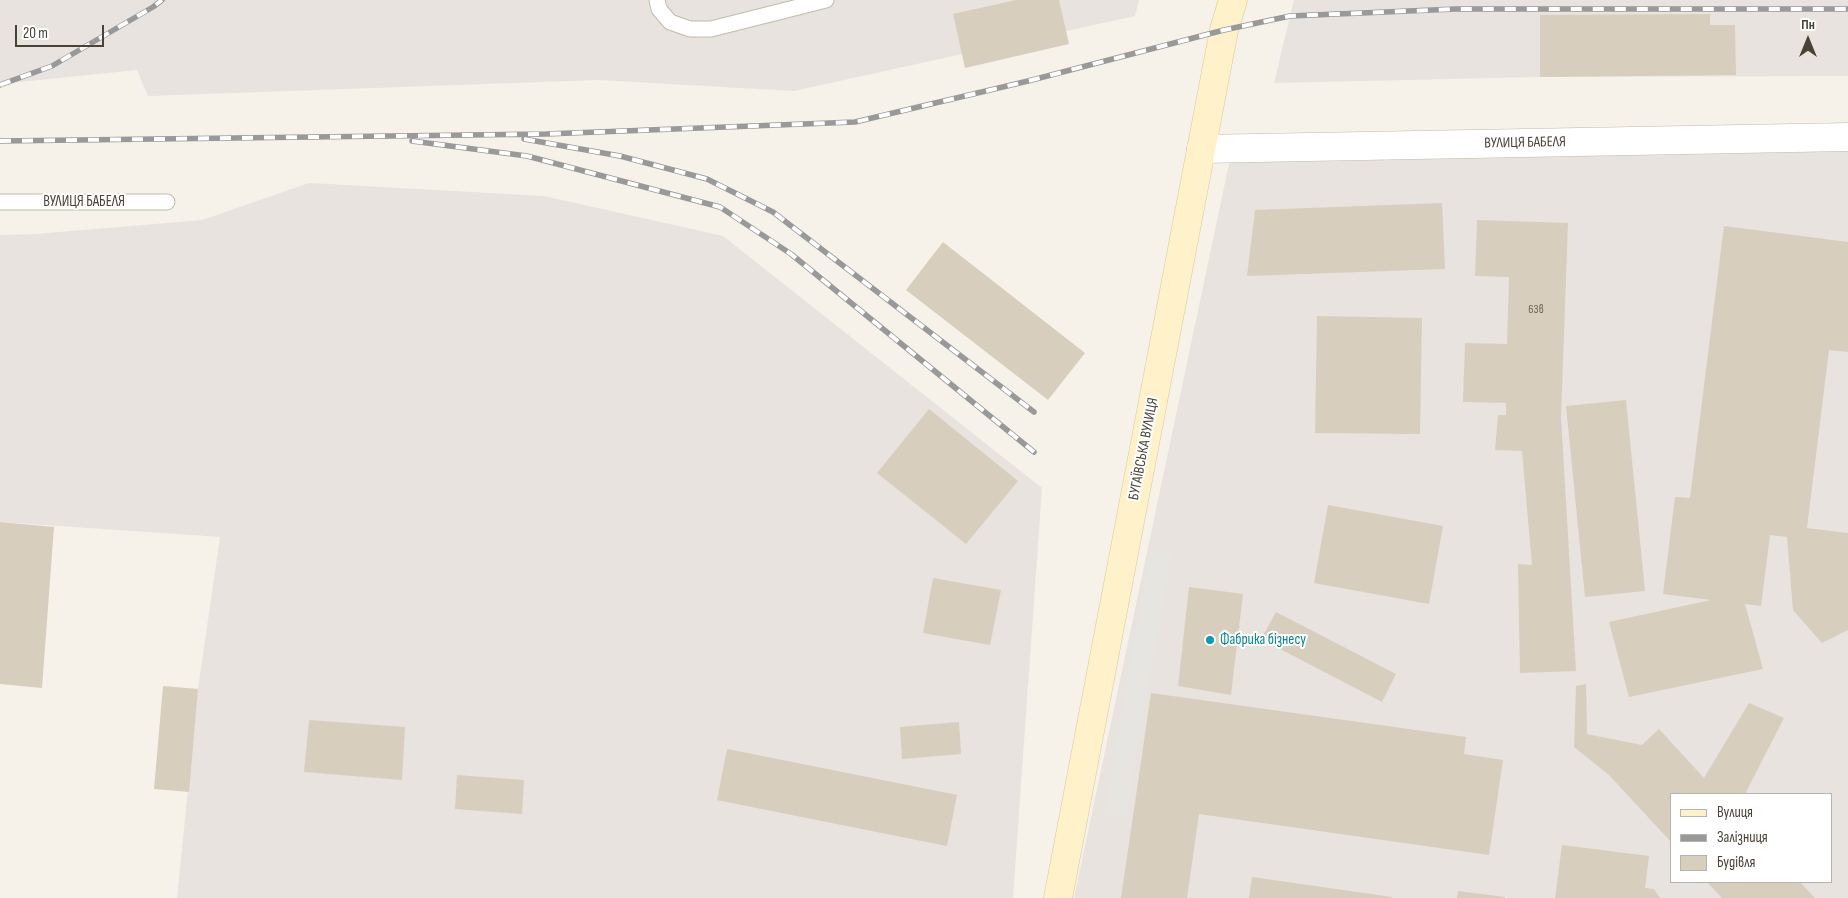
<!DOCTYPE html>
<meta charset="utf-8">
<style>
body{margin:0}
#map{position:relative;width:1848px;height:898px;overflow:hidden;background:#f6f2e9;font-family:"Sofia Sans Condensed",sans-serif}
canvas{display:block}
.legend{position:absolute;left:1670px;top:793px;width:162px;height:90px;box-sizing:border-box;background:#fff;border:1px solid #b7b3af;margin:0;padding:6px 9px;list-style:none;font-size:15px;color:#4a4237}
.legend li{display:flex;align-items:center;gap:10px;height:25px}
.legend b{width:25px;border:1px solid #b7b3af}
.north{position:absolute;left:1783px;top:15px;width:50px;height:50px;-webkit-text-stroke:4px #fff;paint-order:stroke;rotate:0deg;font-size:14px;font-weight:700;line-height:20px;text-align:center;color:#4a4237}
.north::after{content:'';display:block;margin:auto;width:18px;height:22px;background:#4a4237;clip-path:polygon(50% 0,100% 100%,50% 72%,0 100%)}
.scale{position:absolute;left:15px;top:25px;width:89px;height:22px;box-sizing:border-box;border:2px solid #4a4237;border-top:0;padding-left:6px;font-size:15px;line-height:18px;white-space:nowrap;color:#4a4237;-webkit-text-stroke:4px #fff;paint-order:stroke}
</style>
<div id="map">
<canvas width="1848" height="898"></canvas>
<ul class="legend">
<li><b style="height:6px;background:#fff2ca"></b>Вулиця</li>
<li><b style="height:6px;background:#999"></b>Залізниця</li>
<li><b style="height:14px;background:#d8cebe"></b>Будівля</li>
</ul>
<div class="north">Пн</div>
<div class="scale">20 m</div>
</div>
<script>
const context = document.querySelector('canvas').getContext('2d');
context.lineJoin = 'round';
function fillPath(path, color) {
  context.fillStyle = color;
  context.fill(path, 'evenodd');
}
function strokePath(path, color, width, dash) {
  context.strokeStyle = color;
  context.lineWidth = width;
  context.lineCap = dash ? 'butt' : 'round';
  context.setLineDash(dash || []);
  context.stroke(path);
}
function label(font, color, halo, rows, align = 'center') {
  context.font = font + ' "Sofia Sans Condensed",sans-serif';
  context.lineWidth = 4;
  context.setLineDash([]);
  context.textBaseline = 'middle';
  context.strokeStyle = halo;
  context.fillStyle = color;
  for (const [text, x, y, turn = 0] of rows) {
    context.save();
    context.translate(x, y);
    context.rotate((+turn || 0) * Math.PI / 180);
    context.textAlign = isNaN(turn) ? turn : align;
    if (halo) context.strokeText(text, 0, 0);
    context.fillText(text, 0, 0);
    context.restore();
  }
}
const industrial = new Path2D(`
 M0 0H1139L1135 16 794 91 598 80 148 96 137 70 0 84Z
 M1294 0H1848V76L1540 77 1274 83Z
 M1848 151V898H1074L1230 159 1577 152ZM1672 794H1832V882H1672Z
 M309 183 544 196 723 236 1042 488 1013 898H177L198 689 220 537 0 522V235L35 234 202 220Z`);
const parking = new Path2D(`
 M1150 551 1171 554 1126 817 1105 814Z`);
const building = new Path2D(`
 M1016 0H1059L1069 44 965 68 953 14Z
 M1710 14V25H1735L1736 75 1540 77V15Z
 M1442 203 1445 269 1247 276 1255 210Z
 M1477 220 1568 223 1561 417 1576 671 1520 673 1518 564 1532 565 1522 451 1495 450 1498 415H1506V403L1463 402 1465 343 1507 344 1509 277 1475 276Z
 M1724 226 1848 242V352L1829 350 1807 528 1848 533V630L1822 643 1793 610 1787 537 1770 535 1761 606 1745 604 1763 669 1629 697 1609 622 1711 600 1663 594 1675 497 1690 498Z
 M943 242 1085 353 1048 400 906 290Z
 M1317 316 1422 318 1420 434 1315 433Z
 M1626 400 1645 591 1585 597 1566 406Z
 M929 409 1018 481 966 544 877 473Z
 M1328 505 1443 526 1429 604 1314 583Z
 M0 522 54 527 42 688 0 684Z
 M933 578 1001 590 990 645 923 633Z
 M1189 587 1243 594 1231 695 1178 686Z
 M1276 612 1396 674 1382 702 1261 639Z
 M1586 684 1587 734 1642 745 1659 729 1704 778 1749 703 1784 718 1745 794H1672V843L1609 775 1574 747 1576 686Z
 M163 686 198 689 189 792 154 789Z
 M1151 693 1466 737 1464 754 1503 760 1489 855 1199 814 1187 898H1121Z
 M309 720 405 727 402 780 304 772Z
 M959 722 961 754 902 759 900 727Z
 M727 749 957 795 947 846 717 800Z
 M457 775 524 780 522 814 455 809Z
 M1562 845 1649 856 1645 888 1654 889 1660 898H1555Z
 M1252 877 1392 897V898H1249Z
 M1707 882H1800L1815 898H1722Z
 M1458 891 1505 897V898H1457Z`);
const service = new Path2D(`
 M657 0 659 9 670 22 690 29H711L826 0
 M0 202H167`);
const minor = new Path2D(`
 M1201 149 1848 137`);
const secondary = new Path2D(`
 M1058 898 1224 30 1233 0`);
const rail = new Path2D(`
 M0 85 52 66 153 7 162 0
 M524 139 620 156 707 179 773 212 1034 412
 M0 141 546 134 855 122 1028 81 1224 30 1290 16 1456 9H1848
 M412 141 527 156 720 207 791 254 1034 452`);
const markers = [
 [1210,640,5,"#0f9aa8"]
];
const numberNames = [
 ["63в",1536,310]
];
const streetNames = [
 ["ВУЛИЦЯ БАБЕЛЯ",1525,143,-1],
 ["ВУЛИЦЯ БАБЕЛЯ",84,202],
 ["БУГАЇВСЬКА ВУЛИЦЯ",1144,449,-79]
];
const cultureNames = [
 ["Фабрика бізнесу",1220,640]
];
fillPath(industrial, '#e8e3de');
fillPath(parking, '#e7e5e1');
fillPath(building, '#d8cebe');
strokePath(service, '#c2baab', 17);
strokePath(minor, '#c2baab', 29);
strokePath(secondary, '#d8c697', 29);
strokePath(service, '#fff', 15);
strokePath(minor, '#fff', 28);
strokePath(secondary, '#fff2ca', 28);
strokePath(rail, '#999', 5.5);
strokePath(rail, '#fff', 4, [11]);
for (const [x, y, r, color] of markers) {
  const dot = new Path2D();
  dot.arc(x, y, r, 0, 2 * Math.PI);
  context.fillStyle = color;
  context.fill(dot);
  strokePath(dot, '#fff', 2);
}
label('12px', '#6e6559', null, numberNames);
label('15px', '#4a4237', '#fff', streetNames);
label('15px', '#0d838f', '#fff', cultureNames, 'left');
</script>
